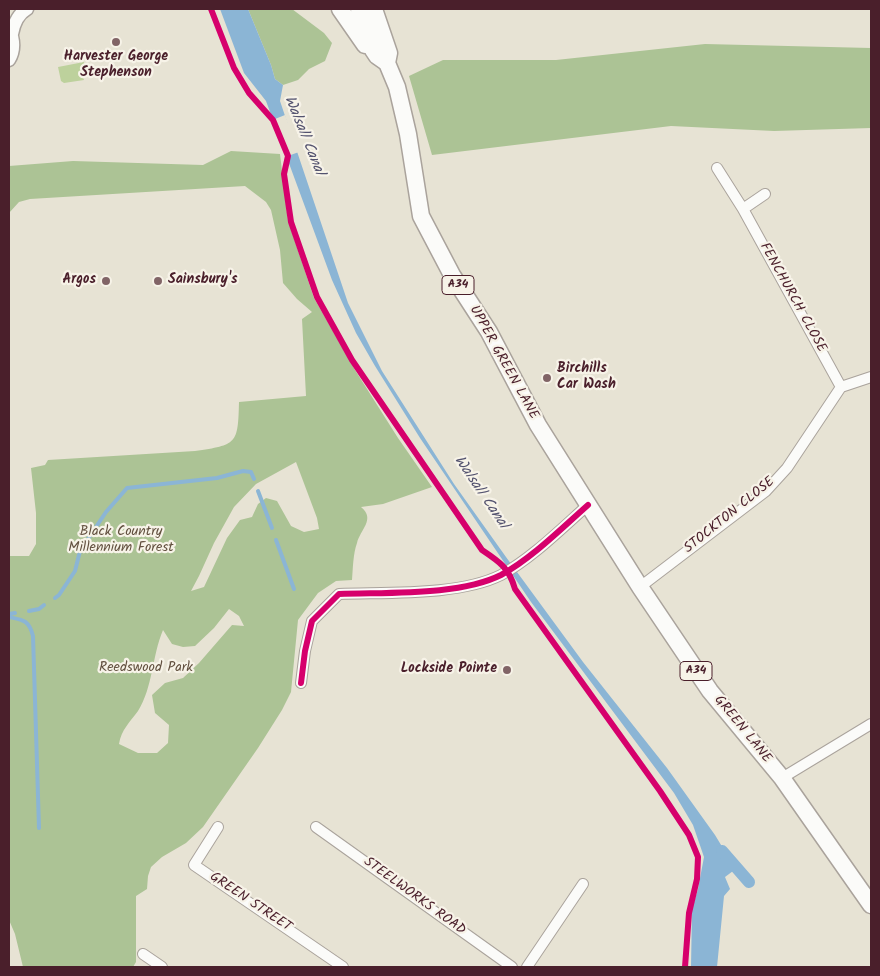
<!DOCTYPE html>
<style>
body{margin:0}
#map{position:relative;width:880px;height:976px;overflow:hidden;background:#e7e3d4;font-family:Kalam,sans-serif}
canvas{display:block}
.frame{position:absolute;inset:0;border:10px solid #4a1f2b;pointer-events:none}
</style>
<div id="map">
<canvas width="880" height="976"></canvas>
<div class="frame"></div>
</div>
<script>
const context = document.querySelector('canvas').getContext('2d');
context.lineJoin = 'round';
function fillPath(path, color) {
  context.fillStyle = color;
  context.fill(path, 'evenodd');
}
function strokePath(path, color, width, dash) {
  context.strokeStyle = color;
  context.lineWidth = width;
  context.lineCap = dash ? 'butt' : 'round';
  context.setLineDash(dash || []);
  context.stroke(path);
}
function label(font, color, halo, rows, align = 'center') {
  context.font = font + ' Kalam,sans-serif';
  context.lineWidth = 4.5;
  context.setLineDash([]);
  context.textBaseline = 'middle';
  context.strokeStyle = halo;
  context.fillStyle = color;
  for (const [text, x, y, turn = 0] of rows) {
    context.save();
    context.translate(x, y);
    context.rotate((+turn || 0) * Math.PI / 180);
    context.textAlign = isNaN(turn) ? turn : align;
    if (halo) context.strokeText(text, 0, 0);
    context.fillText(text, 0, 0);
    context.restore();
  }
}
const green = new Path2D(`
 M84 62 86 73 83 77 84 80 64 83 61 81 58 67Z`);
const forest = new Path2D(`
 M248 9H292L324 33 332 43 325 61 309 69 298 80 283 85 275 79 271 65Z
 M705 44 871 48V128L774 131 671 126 432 155 409 76 443 60H556Z
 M231 151 280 154 288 221 314 298 355 370 398 438 432 487 383 504 361 507C376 519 360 530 357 543 353 554 353 568 352 580L336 581 318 593 298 620 291 692 282 710 258 748 203 827 186 843 162 857 151 867 148 876 147 889 136 896V962L133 967H23L15 934 9 920V556H29L36 544V513L31 468 45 465 48 460 195 451C237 445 238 444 239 402L306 396 302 319 312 312 297 299 283 283 280 250 271 210 266 202 245 186 30 199 19 202 9 213V166L73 161 203 165ZM296 462 317 518 319 529 304 532 291 526 277 501 266 498 258 504 252 517 240 520 227 538 204 587 191 591 199 576 214 543 234 507 256 484ZM229 609 239 616 244 626 232 625 199 663 183 678 165 683 152 695 155 713 169 725 168 743 157 753H138L119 744C121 730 130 722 138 711 153 687 152 656 163 630L172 644 183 647 195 646 214 628Z`);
const water = new Path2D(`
 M220 9H248L271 65 275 79 283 85 280 101 348 303 382 371 454 484 506 557 583 662 667 768 715 835 732 863 749 882 737 871H733L725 877 730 889 724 896 717 967H691L692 909 698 889 704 857 693 825 674 793 531 602 420 438 375 366 356 333 332 280 266 101 244 73Z`);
const pier = new Path2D(`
 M285 115 299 152 285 157 270 121Z`);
const stream = new Path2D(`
 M258 491 272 528
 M276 540 294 589
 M55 598 59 595 75 571 80 551 106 512 127 488 217 478 243 471 251 472 254 479
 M29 611 39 609 44 605
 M9 614 15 613
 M9 617C23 620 29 620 33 636L39 828`);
const canal = new Path2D(`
 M722 851 749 882`);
const minor = new Path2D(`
 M717 168 743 209 841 387
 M743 209 765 194
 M640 587 766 491 787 468 841 387 871 377
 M301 683 305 651 312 621 339 594C386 592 459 596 501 575 531 559 562 528 588 505
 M782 778 871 724
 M218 827 194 865 343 967
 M316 827 512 967
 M143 954 162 967
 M527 967 583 884`);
const tertiary = new Path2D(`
 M9 28C14 39 15 50 9 60
 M12 34C14 23 18 14 27 9`);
const trunk = new Path2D(`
 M340 9 365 45
 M359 9 373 50 377 56 387 63 397 87 408 134 421 216 452 275 489 332 538 425 640 587 710 691 782 778 871 905
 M374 9 389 53 387 63`);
const cycleway = new Path2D(`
 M211 9 234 68 249 93 273 120 288 156 284 174 291 222 317 297 352 360 482 550C500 562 509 568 515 589L660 791 689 835 698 857 697 879 689 913 685 967
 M301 683 305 651 312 621 339 594C386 592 459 596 501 575 531 559 562 528 588 505`);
const markers = [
 [116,42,5,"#816466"],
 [106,281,5,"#816466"],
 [158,281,5,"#816466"],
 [547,378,5,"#816466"],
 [507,670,5,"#816466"]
];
const shields = [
 [458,285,32],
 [696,671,32]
];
const shieldNames = [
 ["A34",458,285],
 ["A34",696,671]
];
const poiNames = [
 ["Harvester George",116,58,"center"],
 ["Stephenson",116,74,"center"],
 ["Argos",96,281],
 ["Sainsbury's",168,281,"left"],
 ["Birchills",557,370,"left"],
 ["Car Wash",557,386,"left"],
 ["Lockside Pointe",497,670]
];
const streetNames = [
 ["FENCHURCH CLOSE",792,298,61],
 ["UPPER GREEN LANE",503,363,61],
 ["STOCKTON CLOSE",730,516,-39],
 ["GREEN LANE",742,730,51],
 ["STEELWORKS ROAD",414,897,36],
 ["GREEN STREET",250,903,34]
];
const parkNames = [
 ["Black Country",121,533],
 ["Millennium Forest",121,549],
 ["Reedswood Park",146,669]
];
const waterNames = [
 ["Walsall Canal",303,136,68],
 ["Walsall Canal",480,493,56]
];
fillPath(green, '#bdd19c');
fillPath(forest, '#acc395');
fillPath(water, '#8bb5d5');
fillPath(pier, '#e7e3d4');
strokePath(stream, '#8bb5d5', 4);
strokePath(canal, '#8bb5d5', 12);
strokePath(minor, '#aaa39c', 12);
strokePath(tertiary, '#aaa39c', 15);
strokePath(trunk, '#aaa39c', 19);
strokePath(minor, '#fbfbf9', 10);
strokePath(tertiary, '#fbfbf9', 12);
strokePath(trunk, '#fbfbf9', 16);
strokePath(cycleway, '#d6006c', 6);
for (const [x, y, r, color] of markers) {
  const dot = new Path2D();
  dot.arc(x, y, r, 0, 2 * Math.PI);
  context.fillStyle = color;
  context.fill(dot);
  strokePath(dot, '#f7f3e8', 2);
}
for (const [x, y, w] of shields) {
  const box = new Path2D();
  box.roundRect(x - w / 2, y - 9.5, w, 19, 4);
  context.fillStyle = '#f7f3e8';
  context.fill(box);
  strokePath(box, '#4a1f2b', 1);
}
label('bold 12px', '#4a1f2b', null, shieldNames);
label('bold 14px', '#4a1f2b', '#f7f3e8', poiNames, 'right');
label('14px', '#4a1f2b', '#f7f3e8', streetNames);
label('14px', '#62503f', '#f7f3e8', parkNames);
label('italic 15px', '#54536f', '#f7f3e8', waterNames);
</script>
